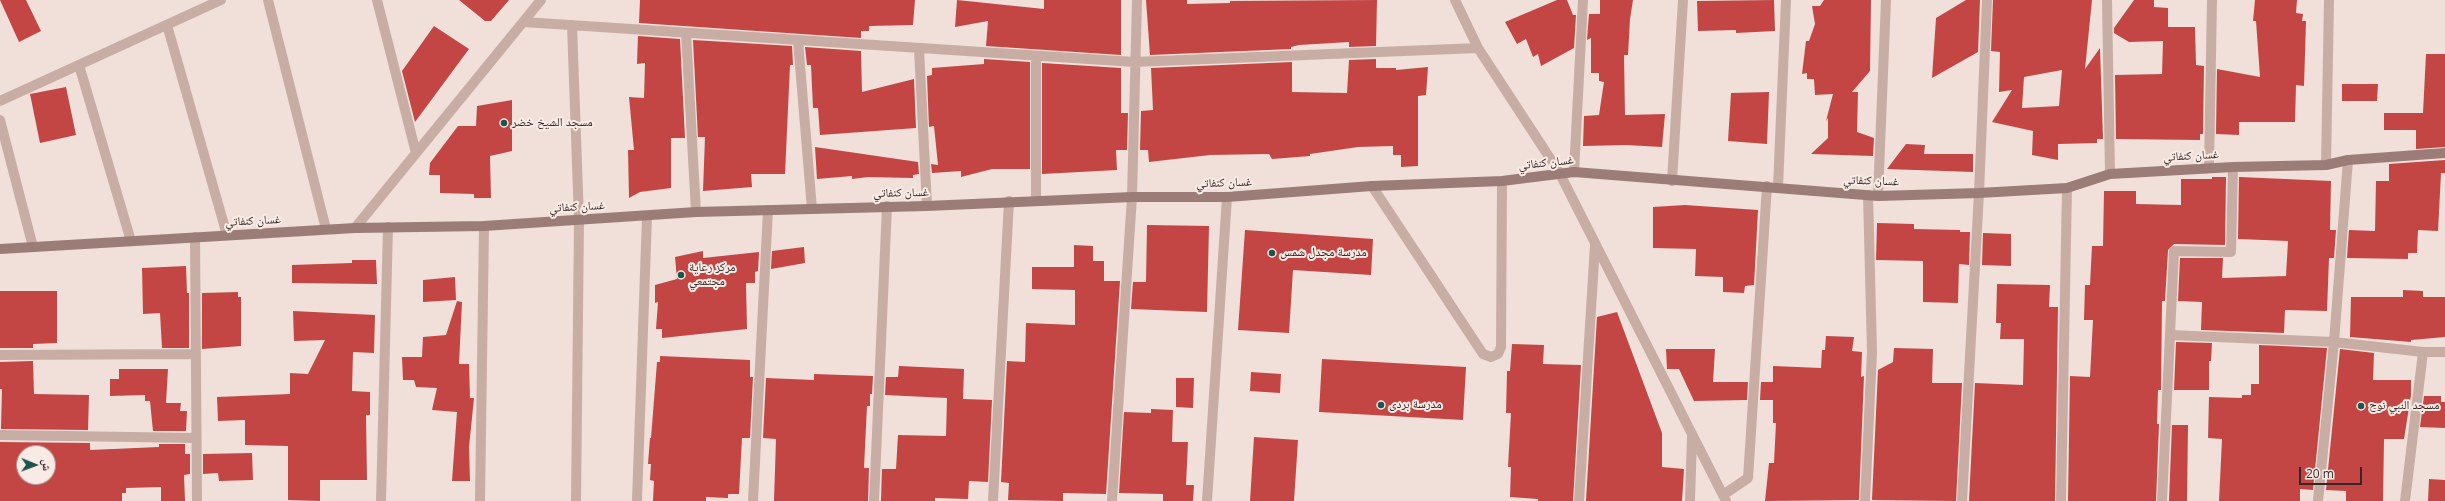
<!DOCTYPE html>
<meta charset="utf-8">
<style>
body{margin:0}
#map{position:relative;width:2445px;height:501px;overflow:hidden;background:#f0e0d9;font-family:"Open Sans","Noto Naskh Arabic",sans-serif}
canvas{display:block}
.north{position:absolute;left:16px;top:445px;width:40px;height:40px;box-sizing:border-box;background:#f8ebe5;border:1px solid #aa9d99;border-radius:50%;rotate:91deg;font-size:11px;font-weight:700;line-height:16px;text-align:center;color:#342726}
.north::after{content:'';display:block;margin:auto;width:14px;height:18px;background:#1d544b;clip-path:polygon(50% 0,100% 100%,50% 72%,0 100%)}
.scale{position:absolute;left:2299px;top:467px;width:63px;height:18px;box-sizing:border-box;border:2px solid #342726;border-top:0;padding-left:5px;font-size:12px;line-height:14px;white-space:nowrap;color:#342726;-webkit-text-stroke:3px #f8ebe5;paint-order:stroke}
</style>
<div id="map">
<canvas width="2445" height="501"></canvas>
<div class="north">ش</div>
<div class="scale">20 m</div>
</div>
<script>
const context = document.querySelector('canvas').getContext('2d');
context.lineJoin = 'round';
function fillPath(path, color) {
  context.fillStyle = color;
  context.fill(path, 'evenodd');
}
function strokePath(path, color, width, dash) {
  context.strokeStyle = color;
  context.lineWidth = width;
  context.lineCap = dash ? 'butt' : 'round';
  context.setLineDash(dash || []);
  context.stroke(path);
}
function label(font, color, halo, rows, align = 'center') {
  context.font = font + ' "Open Sans","Noto Naskh Arabic",sans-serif';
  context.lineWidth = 4;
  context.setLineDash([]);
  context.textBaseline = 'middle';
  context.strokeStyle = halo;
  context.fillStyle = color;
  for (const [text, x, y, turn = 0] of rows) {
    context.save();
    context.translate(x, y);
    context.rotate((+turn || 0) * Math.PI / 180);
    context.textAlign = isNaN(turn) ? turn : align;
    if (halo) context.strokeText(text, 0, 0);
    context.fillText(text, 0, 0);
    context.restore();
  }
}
const building = new Path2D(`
 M0 0H26L41 31 19 42Z
 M459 0H509L491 21H485Z
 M640 0H915L913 25 869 26V31H861V38L639 23Z
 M957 0 1044 9V0H1121V55L986 46 988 21 955 27Z
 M1146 0H1187V4L1230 3V1L1377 0 1376 46 1349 47V42L1299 45 1291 47V49L1150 55Z
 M1557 0H1567L1573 15H1576L1574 48 1541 66 1538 54 1533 57 1526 39 1517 44 1505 22Z
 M1600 0H1633L1630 19 1628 55H1624L1625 115 1665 114 1662 147 1626 145 1583 146 1584 116 1599 115 1604 82 1599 81V73H1591V38L1587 40 1589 14H1600Z
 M1774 0 1775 31 1736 33V30L1698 31 1697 1Z
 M1824 0H1871L1870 71 1852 92H1858L1857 132 1874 138 1873 156 1811 154 1828 138V118L1826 121 1833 94 1815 95 1814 79H1807V73L1802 74 1806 41H1809L1815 24 1812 6H1820Z
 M1966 0H1980L1978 52 1932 78 1936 18Z
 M1993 0H2092L2085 69 2100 48 2103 139H2097V143L2058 144V160L2032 155 2033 131 1992 122 2012 90 1999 92 2000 52 1991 51ZM2062 70 2059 106 2022 108 2024 77Z
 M2134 0H2154V7L2168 8V27H2195L2196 65 2204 66 2203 134H2200V140L2116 139 2115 75 2162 74 2163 41 2129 42 2114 33V28Z
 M2255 0H2297L2296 13 2303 14 2302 21H2306L2304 86 2296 85 2295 122H2239V135L2216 134 2217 69 2260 77 2256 21H2253Z
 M434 26 469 49 415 122 402 71Z
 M638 36 680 39 685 138H671V188L640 192 629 198 628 150H634L629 97 644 98 645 63 637 64Z
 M693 40 792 46 793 65H790L785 174H751L752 187 703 191 705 137H698Z
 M805 47 861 51 862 92 914 79 916 128 820 135 818 108H813L811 65H807Z
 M2426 54H2445V147L2416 149V130H2384V113H2423Z
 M984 59 1030 62V169H992L961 177V171L932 173 931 164 938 165 934 126 929 127 927 76 932 75V68L984 64Z
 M1376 59V68H1396V70L1428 67 1426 95 1418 96V166L1401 167V155H1393V146L1358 147 1310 154V156L1272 159 1269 154 1210 155 1149 162 1148 150H1140L1141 111 1153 110 1151 68 1292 62V92L1347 93 1349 60Z
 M1042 63 1121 68V113H1128L1127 150H1116L1117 170 1042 174Z
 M2342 84H2378L2377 101H2342Z
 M66 87 76 135 40 143 30 94Z
 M1769 92 1767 144 1728 141 1731 93Z
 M512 100V151L490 156 491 198H474V194L440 193V175H429L430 163 458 126H476L477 106Z
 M1906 144 1925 145 1924 154H1973V172L1887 169Z
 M815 147 918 162 919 174 913 175V178L868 177 852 179V176L817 179Z
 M2445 160V173H2441L2438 231 2418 230 2417 253H2408V259L2347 258 2349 230 2375 231 2376 181H2389V164Z
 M2212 177H2226L2225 245 2174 244 2168 250 2165 301H2162L2161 390H2158L2157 424H2159L2156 501H2068L2070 376 2090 377 2093 320H2084L2085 285H2090L2092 246H2103L2104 191H2136V204L2181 205V179H2212Z
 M2239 177 2331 181 2330 230H2336L2334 258H2329L2327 311 2285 310 2284 333 2201 330 2202 302 2178 301 2180 258H2223L2222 278 2286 276 2288 241 2238 239Z
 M1685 205 1758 210 1754 285 1745 286 1744 293 1723 292V277L1695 276 1696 249 1653 248V207Z
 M1877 223 1914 224V229L1960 230V232H1970L1969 265 1959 264 1958 303 1923 302V261L1876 260Z
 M1147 225 1209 226 1207 312 1131 309 1133 282H1146Z
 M1245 230 1373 239 1371 275 1293 270 1289 333 1238 330Z
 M1983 233 2011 234V266L1982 265Z
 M1074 245 1093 246V261H1104V281H1120L1106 494 1063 493V501L1008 500 1009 483 1001 482 1007 361 1025 362 1026 323 1075 325V290L1032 289V267H1074Z
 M804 247 805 263 771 269 772 251Z
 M703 251V258L759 252 758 271 755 272V283H746L747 329 662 338V329H656L658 302 655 303V285L677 279 675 257Z
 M352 260H376L377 284 292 283V265L352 263Z
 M186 266 187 293H189V348H162L160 313 143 314 142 268Z
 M455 277 456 300 423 302V280Z
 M1997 284 2050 285 2049 307H2058L2055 501H1969L1975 383 2023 385 2024 339H2000L2001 323H1996Z
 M2403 290 2423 291V297H2445V337L2411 340V342L2350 337 2351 297H2403Z
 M0 291H57V343L33 344V348H0Z
 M238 292V297H241V346L202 349V293Z
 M457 301 462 302 459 364H469L470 398H474L469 447 470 481H452L457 412 432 410 437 388 416 387 414 380H403L402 357H422L423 337 446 335Z
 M293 311 375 315 374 353 353 352 352 391 370 392V415H366L367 480H320V501L288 500V446L245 445V420L218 421 217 397 290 394V373L308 374 325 340 294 341Z
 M1617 312 1662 433V467L1684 469 1682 501H1586L1597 317Z
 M1826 336 1854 337 1852 351 1862 352 1861 377 1864 376 1859 500 1765 501 1769 463H1774L1776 423H1773V400H1760L1761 382H1773V366L1821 368 1822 350H1825Z
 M2176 342 2212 343 2211 361H2209V390H2174Z
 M1512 344 1544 345 1543 364 1581 365 1573 501H1538V499L1510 497 1511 467H1508L1511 413H1506L1507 371H1510Z
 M2259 345 2327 348 2313 490 2300 489V501H2219L2222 439 2208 438 2209 397 2242 398V395H2251V384H2259Z
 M1894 348 1933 349 1932 383H1962L1956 501 1872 500 1878 370 1893 362Z
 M1666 349H1715L1713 382H1748L1747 400 1694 401 1679 369H1667Z
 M2340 349 2374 353 2373 380H2411V395L2404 439H2384L2383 501H2346V491L2326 490Z
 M660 356 750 360V377H753L750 438H742L739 494H728V498L706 497V501H653L654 481 650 480 651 464H648L650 438H651L657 362H660Z
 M1322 359 1466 367 1463 420 1319 412Z
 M33 361 34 394 89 395 88 430 1 429 2 389H0V362Z
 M899 366 964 369 963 399 992 400 988 482 969 481 968 499 935 498V501H881L882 469H896L898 435 946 436 947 398 885 395 886 377H898Z
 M119 369H168L166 403H181L180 411H187L186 431H153L150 401H145V395L110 396V379H119Z
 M1251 372 1281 374 1280 393 1250 391Z
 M814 374 873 376 872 394H870V406H867L864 468H869L868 501H774L776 439 763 438 766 378 814 380Z
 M1176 378H1194L1193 408 1176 407Z
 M2424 396H2441V402H2445V428L2420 427Z
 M1151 409 1173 410 1172 442H1188L1186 485H1194L1193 501H1163V494L1119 493 1124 412 1151 413Z
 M2172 425H2188L2187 501H2169Z
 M1254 437 1298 440 1294 501H1250Z
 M0 442 90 443V450L159 447V444H185V454H190V474L184 475 185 501H161V487L126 488V493H122V501H0ZM24 453H48V477H24Z
 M252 453 253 480 219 481 218 473 203 474V454Z
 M2429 479 2445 480V501H2428Z`);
const street = new Path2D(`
 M268 0 326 229
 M377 0 416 153
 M1455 0 1478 48 1559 172 1726 501
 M2107 0 2110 174
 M524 22 1134 62 1478 48
 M167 25 227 235
 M572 25 579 220 576 501
 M686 33 696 212
 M798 41 812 209
 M919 49 927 206
 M79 65 131 241
 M0 101 221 0
 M0 120 33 247
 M2326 165 2329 0
 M2209 168 2212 0
 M1574 172 1583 0
 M1672 181 1683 0
 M1372 186 1483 354 1491 357 1498 354 1501 347 1502 181
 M1778 187 1786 0
 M1878 196 1886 0
 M1036 200V57
 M355 228 541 0
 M195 237 197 501
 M2170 335 2334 342 2423 352H2445
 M0 355 196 354
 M0 435 196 438
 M1723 495 1748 478 1767 186
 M381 501 388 227
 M480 501 484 226
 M637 501 647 216
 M753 501 768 210
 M874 501 887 206
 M993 501 1009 201
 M1112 501 1132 197 1137 0
 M1207 501 1227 197
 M1579 501 1595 245
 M1690 501 1692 437
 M1865 501 1872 352 1868 195
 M1962 501 1979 193 1987 0
 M2061 501 2067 188
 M2162 501 2174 251 2231 252 2233 167
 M2318 501 2334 342 2348 160
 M2405 501 2423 352`);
const secondary = new Path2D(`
 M0 249 355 228 484 226 696 212 927 206 1132 197H1227L1372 186 1502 181 1574 172 1878 196 1979 193 2067 188 2110 174 2233 167 2326 165 2348 160 2445 153`);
const markers = [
 [504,123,4,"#1d544b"],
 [1272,253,4,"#1d544b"],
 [681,275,4,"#1d544b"],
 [1381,405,4,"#1d544b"],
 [2361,406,4,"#1d544b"]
];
const poiNames = [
 ["مسجد الشيخ خضر",512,123],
 ["مدرسة مجدل شمس",1280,253],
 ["مركز رعاية",689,268],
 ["مجتمعي",689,282],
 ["مدرسة بردى",1389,405],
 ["مسجد النبي نوح",2369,406]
];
const streetNames = [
 ["غسان كنفاتي",2191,156,-3],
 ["غسان كنفاتي",1546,163,-6],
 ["غسان كنفاتي",1871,181,2],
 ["غسان كنفاتي",1224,183,-2],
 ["غسان كنفاتي",901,193,-1],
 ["غسان كنفاتي",577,207,-3],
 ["غسان كنفاتي",253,221,-3]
];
fillPath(building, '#c34645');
strokePath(street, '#c8ada5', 10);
strokePath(secondary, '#9b7c77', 10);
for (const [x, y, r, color] of markers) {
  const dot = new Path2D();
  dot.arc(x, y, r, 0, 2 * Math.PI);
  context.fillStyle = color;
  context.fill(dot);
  strokePath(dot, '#f8ebe5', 1.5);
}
label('12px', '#342726', '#f8ebe5', poiNames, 'left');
label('12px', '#342726', '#f8ebe5', streetNames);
</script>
